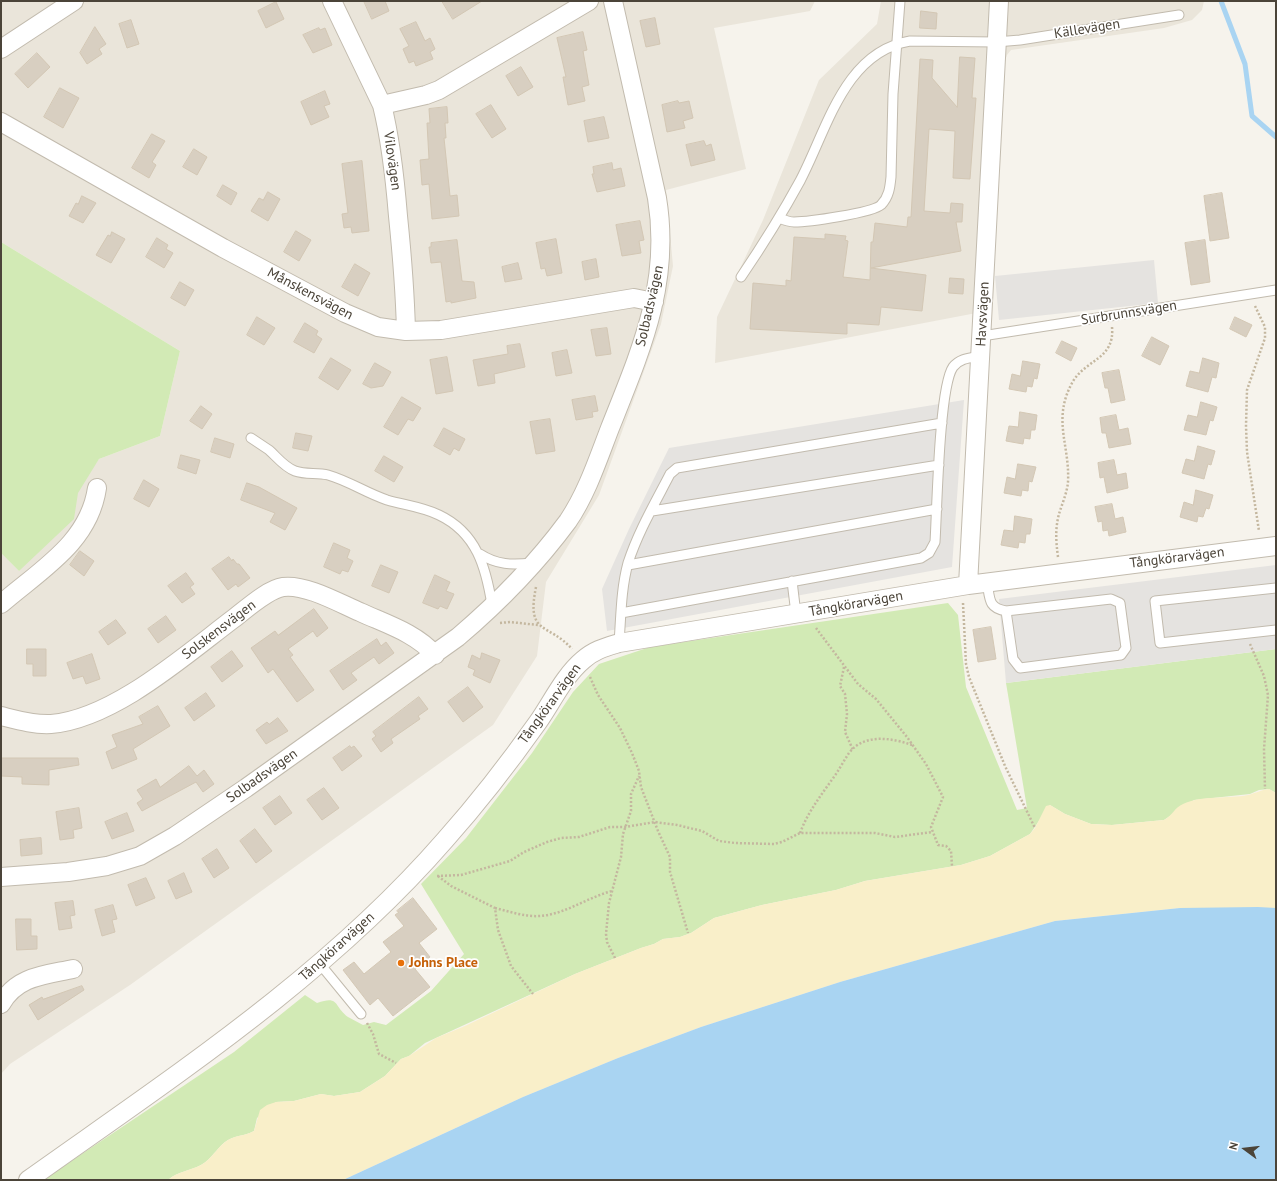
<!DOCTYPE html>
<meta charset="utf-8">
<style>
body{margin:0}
#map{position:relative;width:1277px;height:1181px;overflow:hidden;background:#f6f3ec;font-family:"PT Sans",sans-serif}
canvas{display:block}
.frame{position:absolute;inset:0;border:2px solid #4b4439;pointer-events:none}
.north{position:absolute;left:1225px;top:1129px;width:40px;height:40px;-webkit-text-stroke:3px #fff;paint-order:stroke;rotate:285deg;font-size:11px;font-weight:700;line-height:16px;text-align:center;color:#4b4439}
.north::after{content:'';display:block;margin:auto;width:14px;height:18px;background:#4b4439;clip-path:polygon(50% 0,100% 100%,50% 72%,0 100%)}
</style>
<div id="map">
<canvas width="1277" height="1181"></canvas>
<div class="frame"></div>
<div class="north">N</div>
</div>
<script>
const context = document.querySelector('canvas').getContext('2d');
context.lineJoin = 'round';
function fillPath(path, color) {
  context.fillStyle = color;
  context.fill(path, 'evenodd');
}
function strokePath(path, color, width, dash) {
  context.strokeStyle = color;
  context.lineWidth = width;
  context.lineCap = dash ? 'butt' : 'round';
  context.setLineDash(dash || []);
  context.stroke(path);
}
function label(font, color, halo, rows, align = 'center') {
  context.font = font + ' "PT Sans",sans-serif';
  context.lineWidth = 3.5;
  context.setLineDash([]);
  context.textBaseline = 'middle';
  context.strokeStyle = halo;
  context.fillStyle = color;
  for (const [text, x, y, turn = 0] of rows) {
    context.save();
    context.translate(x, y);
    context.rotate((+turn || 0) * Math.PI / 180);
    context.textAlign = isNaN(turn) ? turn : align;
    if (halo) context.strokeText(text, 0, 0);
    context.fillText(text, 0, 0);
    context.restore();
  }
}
const residential = new Path2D(`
 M1 1H815L810 11 714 28 746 169 666 190 673 266 661 324 599 495 546 582 537 656 493 725 130 985 10 1064 1 1074V553L19 571 99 459 160 436 180 351 1 242Z
 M881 1H1204L1202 10 1192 20 1164 28 1011 50 1007 55 1004 64 992 310 715 363 717 317 763 220 819 80 877 24Z`);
const green = new Path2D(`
 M1 242 180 351 160 436 99 459 78 493 74 519 19 571 1 553Z
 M948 603 958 615 966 687 1017 810 1027 808 1006 683 1276 649V793L1269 789 1259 790 1250 794 1194 800 1164 820 1112 825 1091 824 1065 814 1050 805 1030 834 990 856 961 865 865 881 836 890 762 905 714 918 691 933 680 937 663 939 654 944 641 948 575 974 425 1043 409 1056 401 1059 385 1076 360 1092 334 1096 321 1094 294 1101 276 1102 257 1118 254 1131C246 1136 236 1135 228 1140 218 1146 212 1159 201 1165 190 1171 178 1171 168 1180H43L234 1052 305 995 317 1003C340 995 333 1006 348 1017 353 1020 358 1022 363 1025L374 1022 386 1025 431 991 464 954 421 884 466 838 532 753 573 692 599 664 650 647Z`);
const sand = new Path2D(`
 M1269 789 1276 793V908H1180L1055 921 840 982 701 1027 618 1058 523 1097 343 1180H168C178 1171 190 1171 201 1165 212 1159 218 1146 228 1140 236 1135 246 1136 254 1131L260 1110 267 1105 276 1102 294 1101 321 1094 334 1096 360 1092 385 1076 401 1059 409 1056 436 1038 465 1026 575 974 641 948 654 944 663 939 680 937 691 933 714 918 762 905 836 890 865 881 961 865 990 856 1030 834 1035 828 1046 806 1050 805 1065 814 1091 824 1112 825 1164 820C1172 816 1175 807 1183 804 1202 795 1227 799 1248 795 1256 793 1261 790 1269 789Z`);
const parking = new Path2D(`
 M1154 260 1158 303 999 320 995 276Z
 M964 400 952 567 607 631 602 589 629 529 669 448Z
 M1276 565V649L1006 683 999 599Z`);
const water = new Path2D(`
 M1258 907 1276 908V1180H343L523 1097 618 1058 701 1027 840 982 1055 921 1180 908Z`);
const stream = new Path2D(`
 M1221 1 1245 64 1252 116 1276 137`);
const building = new Path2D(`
 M364 1H385L389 11 372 19Z
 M442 1H482L453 19Z
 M276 2 284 19 266 28 258 11Z
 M921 11 937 13 936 29 920 28Z
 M655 18 660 44 646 47 640 21Z
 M131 20 139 44 127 48 119 24Z
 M416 22 425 41 430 38 435 49 430 52 433 59 416 66 414 61 409 63 403 49 409 46 400 29Z
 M95 27 106 44 99 49 102 54 87 64 80 53Z
 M319 28 320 30 325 28 332 45 313 53 303 35Z
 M583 32 587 50 583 51 589 85 582 87 585 101 568 105 563 77H566L557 38Z
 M37 53 50 67 28 88 15 74Z
 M960 57 975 58 972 98H976L970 179 953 178 955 131 929 129 924 211 950 213 951 203 963 204 962 222H956L961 251 871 268 926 275 922 311 881 307 879 325 847 323V334L750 329 753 283 786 286V280L791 281 794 237 825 239V234L846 236 845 240 848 241 843 277 870 280 871 242H873L875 223 907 227 908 217H911L920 59 933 60 932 78 957 107Z
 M521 67 533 87 518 96 506 76Z
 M60 88 79 98 63 128 44 117Z
 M325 91 330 104 324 106 329 117 311 125 301 102Z
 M678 101 679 103 689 101 693 118 683 121 685 128 667 132 662 105Z
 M491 105 506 129 492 138 476 114Z
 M447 107 448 123H445L446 138H444L450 196 457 195 459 216 432 219 429 184 422 185 420 160 429 159 427 123H430L429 109Z
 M604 117 609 138 588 142 584 121Z
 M152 134 165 141 152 162 156 165 149 178 132 168Z
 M704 141 706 146 711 144 715 160 691 166 686 145Z
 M194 149 207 157 197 175 183 167Z
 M362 161 369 231 352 233 351 227 344 228 342 214 348 213 342 164Z
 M612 163 613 170 621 168 625 186 597 192 592 174H594L593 167Z
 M223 185 237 193 231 205 217 196Z
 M268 192 280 199 268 221 251 211 259 198 263 200Z
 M1222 193 1229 238 1210 241 1204 196Z
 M82 196 96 203 83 223 69 216 76 203 78 204Z
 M640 221 644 240 639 241 641 253 622 256 616 225Z
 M296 231 311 240 299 261 284 252Z
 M112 232 125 239 111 263 96 255 108 235 110 236Z
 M157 238 168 245 166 249 173 253 164 268 146 257Z
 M556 239 562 273 547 276 545 268 541 269 536 243Z
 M457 240 462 281 474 282 476 298 451 303V301L446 302 441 262 431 263 429 247H431V243Z
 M1205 240 1210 282 1191 285 1185 243Z
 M596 259 599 277 585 280 582 262Z
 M518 263 522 279 505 282 502 267Z
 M355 264 370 273 358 296 342 287Z
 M950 278 964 279 963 294 949 293Z
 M180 282 194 290 185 306 171 298Z
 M257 317 275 328 264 345 247 335Z
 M1235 317 1252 325 1246 337 1230 329Z
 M305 323 318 331 316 335 322 339 314 353 294 342Z
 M607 328 611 354 596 356 591 330Z
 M1152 337 1169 346 1160 365 1142 356Z
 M1062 341 1077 348 1071 361 1056 353Z
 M520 344 525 367 494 374 495 383 478 386 473 360 508 354 507 346Z
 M567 350 572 373 556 376 552 353Z
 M447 357 453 391 436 394 430 360Z
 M331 358 351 370 338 390 319 378Z
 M1203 358 1219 363 1216 378 1212 377 1208 392 1186 386 1190 371 1199 373Z
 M1023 361 1040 364 1037 379 1034 378 1032 387 1027 386 1026 392 1009 389 1012 374 1020 376Z
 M375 363 391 372 383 386 371 388 363 384Z
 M1119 370 1125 400 1111 403 1108 388H1105L1102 373Z
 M595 396 598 411 592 412 593 417 576 420 572 400Z
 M402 397 421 408 413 421 408 419 398 435 384 427Z
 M1201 402 1217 407 1213 421 1210 420 1206 435 1184 430 1188 415 1197 417Z
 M201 406 212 414 202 429 190 421Z
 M1020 412 1037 415 1035 430H1031L1030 439 1024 438 1023 444 1006 441 1009 426 1018 427Z
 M1116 415 1119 430 1128 428 1131 444 1109 448 1106 433H1102L1100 418Z
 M550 419 555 451 536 454 530 422Z
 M444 428 465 439 459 451 454 448 450 455 434 446Z
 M296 433 312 436 308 451 293 448Z
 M215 438 234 444 230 458 211 452Z
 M1198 446 1215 451 1211 465 1208 464 1204 479 1182 473 1186 459 1194 461Z
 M181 455 200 460 196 474 178 468Z
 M384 456 403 467 394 482 375 471Z
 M1114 460 1117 475 1126 473 1128 488 1107 493 1104 477 1100 478 1098 463Z
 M1018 464 1036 467 1032 482 1029 481 1028 491 1022 490 1021 496 1004 493 1007 477 1015 479Z
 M144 480 159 489 149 507 134 499Z
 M247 483 259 487 297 508 285 530 270 522 275 513 241 500Z
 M1196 490 1213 495 1209 509 1206 508 1203 517 1198 516 1197 522 1180 517 1184 502 1193 505Z
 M1112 504 1115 519 1123 517 1126 532 1109 536 1108 530 1103 531 1102 521 1098 522 1095 507Z
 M1015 516 1032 519 1030 534H1026L1025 543 1019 542 1018 548 1001 545 1004 530 1013 531Z
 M334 543 350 550 347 558 353 561 348 572 342 570 340 574 324 567Z
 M80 551 94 561 84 576 70 565Z
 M229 557 232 561 233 559 237 564H239L250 578 238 587 236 584 228 590 212 569Z
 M381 565 398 572 389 593 372 586Z
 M186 573 194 584 190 587 195 594 182 603 168 586Z
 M435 575 450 582 446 591 454 594 447 609 440 606 438 609 423 603Z
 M314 609 328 628 317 637 313 631 288 649 293 655 290 657 314 690 297 702 273 669 268 673 251 648 275 631 278 635Z
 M166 616 176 630 158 643 148 629Z
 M116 620 126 633 108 645 99 632Z
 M991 627 996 659 978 662 973 630Z
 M377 639 381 646 386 642 394 653 379 664 374 657 351 673 357 680 343 690 330 671Z
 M27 649H46V676H33V664H27Z
 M232 651 243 666 222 682 211 667Z
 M482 653 500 660 490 683 473 675 475 670 468 667 472 655 480 659Z
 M92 654 100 679 86 684 83 676 73 679 67 663Z
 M468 687 483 707 463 722 448 702Z
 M206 693 215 706 194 721 185 708Z
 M419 697 428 709 418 716 420 719 391 739 393 743 381 752 372 739 376 736 373 732Z
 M158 706 170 726 133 749 137 759 112 769 106 752 117 747 112 735 143 724 139 717Z
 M278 718 288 731 266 744 256 730 267 722 269 724Z
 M350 746 351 748 354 746 362 756 342 771 333 758Z
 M1 758H78L79 765 49 770V785L22 784V777L1 776Z
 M189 766 197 776 204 770 214 784 203 792 196 782 142 811 137 803 143 799 137 790 156 779 160 787Z
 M324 788 339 808 322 820 307 800Z
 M280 796 292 813 275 825 263 808Z
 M79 808 82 828 73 830 74 838 60 840 56 812Z
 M127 813 134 831 112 839 105 822Z
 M255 829 272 851 256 863 240 841Z
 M41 838 42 854 21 856 20 840Z
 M217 849 229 868 214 878 202 859Z
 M184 873 192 892 176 899 168 881Z
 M146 878 155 898 136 906 128 885Z
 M413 898 437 929 419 943 430 957 415 969 430 987 393 1016 378 998 370 1005 343 970 354 962 364 974 391 952 383 942 404 926 395 915 399 912 397 911Z
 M73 901 75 915 70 916 72 928 59 930 55 903Z
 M113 905 117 919 112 920 115 932 102 936 95 910Z
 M16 919H31V936H37V949L17 950Z
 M82 986 84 990 38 1020 29 1005 42 997 43 999Z`);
const path = new Path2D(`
 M1255 306 1265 327V338L1247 390 1246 426 1247 452 1259 531
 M1058 557C1056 542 1055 529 1059 514 1062 504 1067 493 1068 482 1070 445 1052 420 1072 383 1085 359 1115 360 1112 327
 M536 587C526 636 548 622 572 649
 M963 603 966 664 969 677 1005 766 1035 828
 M500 623 510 622 538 625
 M816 628 858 684 876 699 907 737 926 764 943 797 931 827 938 845 946 846 951 851 952 866
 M1250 644 1264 676 1268 695 1264 749 1265 789
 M844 667 840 686 845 694 847 714 845 732 853 750
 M590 677 598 695 620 728 632 753 639 771 641 787 658 831 670 857V872L688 933
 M800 833C807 814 819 798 831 781 838 772 843 762 849 753 864 733 892 738 912 745
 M437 876 461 875 510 861 524 852 547 842 561 838 579 837 610 827H625L655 822 677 825 702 831 719 841 735 843 774 844 782 842 800 833H875L895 837 932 832
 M438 876 451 886 495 908 498 930 511 966 533 994
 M495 908C507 911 519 915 532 916 560 918 585 898 612 891
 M615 958 607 942 606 934 609 903 621 857 623 834 631 811V794L639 776
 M367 1023 373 1034 379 1054 396 1063`);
const lane = new Path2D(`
 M779 218C784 220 789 222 794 222 808 222 872 213 881 205 889 197 890 187 891 177L893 94 900 1
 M741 277C762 246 782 214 800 181 827 130 844 52 910 41L996 42 1020 40 1179 15
 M982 336 1276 290
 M251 438C257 442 263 446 269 450 277 457 284 467 295 471 306 475 317 472 328 475 349 481 366 493 387 500 404 505 423 507 439 515 477 533 486 568 492 605
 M652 511 939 465
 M480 554C497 565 512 565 532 563
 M628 565 937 509
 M792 581 796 614
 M987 582C990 599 988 608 1006 611L1111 599 1120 603 1126 648 1121 655 1020 668 1013 659 1006 611
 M1276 588 1155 601 1160 643 1276 630
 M621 613 921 558 929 553 935 542C937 511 939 387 953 367 960 358 970 358 981 356
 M619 643C621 616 621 589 628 563 638 532 655 503 670 474L677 468 942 423
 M320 964 361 1014`);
const street = new Path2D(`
 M332 1 382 105C391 141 395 179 398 216 402 255 405 293 406 331
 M1 49 74 1
 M382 105 426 95 439 90 589 1
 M1 122 223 248 345 313 378 327 406 331 441 330 634 298 654 302
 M968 585 999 1
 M1 604C40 570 89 543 97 488
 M1 716C17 720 34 725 51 724 113 719 184 656 233 619 245 610 268 589 283 587 306 584 339 603 360 612 386 624 416 633 435 655
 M1 877 68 872 107 866 140 856 175 836 246 788 458 637C498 603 537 563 568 521 587 493 598 459 610 428 641 350 671 283 657 198L613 1
 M1 1004C17 976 45 975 73 969
 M28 1180C174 1076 326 977 445 840 478 803 509 763 538 722 552 702 564 676 583 660 594 650 606 647 619 643L968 585 1276 546`);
const markers = [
 [401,963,4,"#e8710a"]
];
const streetNames = [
 ["Källevägen",1087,29,-9],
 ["Vilovägen",392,161,82],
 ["Månskensvägen",310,294,28],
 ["Solbadsvägen",650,306,-77],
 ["Surbrunnsvägen",1129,313,-9],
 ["Havsvägen",983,314,-87],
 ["Tångkörarvägen",1177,558,-7],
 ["Tångkörarvägen",856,604,-10],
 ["Solskensvägen",219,630,-37],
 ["Tångkörarvägen",550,704,-54],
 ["Solbadsvägen",262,776,-35],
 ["Tångkörarvägen",337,947,-42]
];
const foodNames = [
 ["Johns Place",409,963]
];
fillPath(residential, '#eae5da');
fillPath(green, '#d2eab5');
fillPath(sand, '#f9efc9');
fillPath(parking, '#e5e3e0');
fillPath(water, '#a9d4f2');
strokePath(stream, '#a9d4f2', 5);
fillPath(building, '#d8cfc1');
strokePath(building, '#d3c7b4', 1);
strokePath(lane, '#c2bbae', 11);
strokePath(street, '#c2bbae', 20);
strokePath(path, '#c4b79f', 2.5, [2, 2]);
strokePath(lane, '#fff', 9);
strokePath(street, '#fff', 18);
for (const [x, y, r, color] of markers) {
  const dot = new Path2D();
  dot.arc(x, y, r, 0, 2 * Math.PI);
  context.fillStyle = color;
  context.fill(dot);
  strokePath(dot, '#fff', 1.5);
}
label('14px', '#4b4439', '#fff', streetNames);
label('bold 14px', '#c56008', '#fff', foodNames, 'left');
</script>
